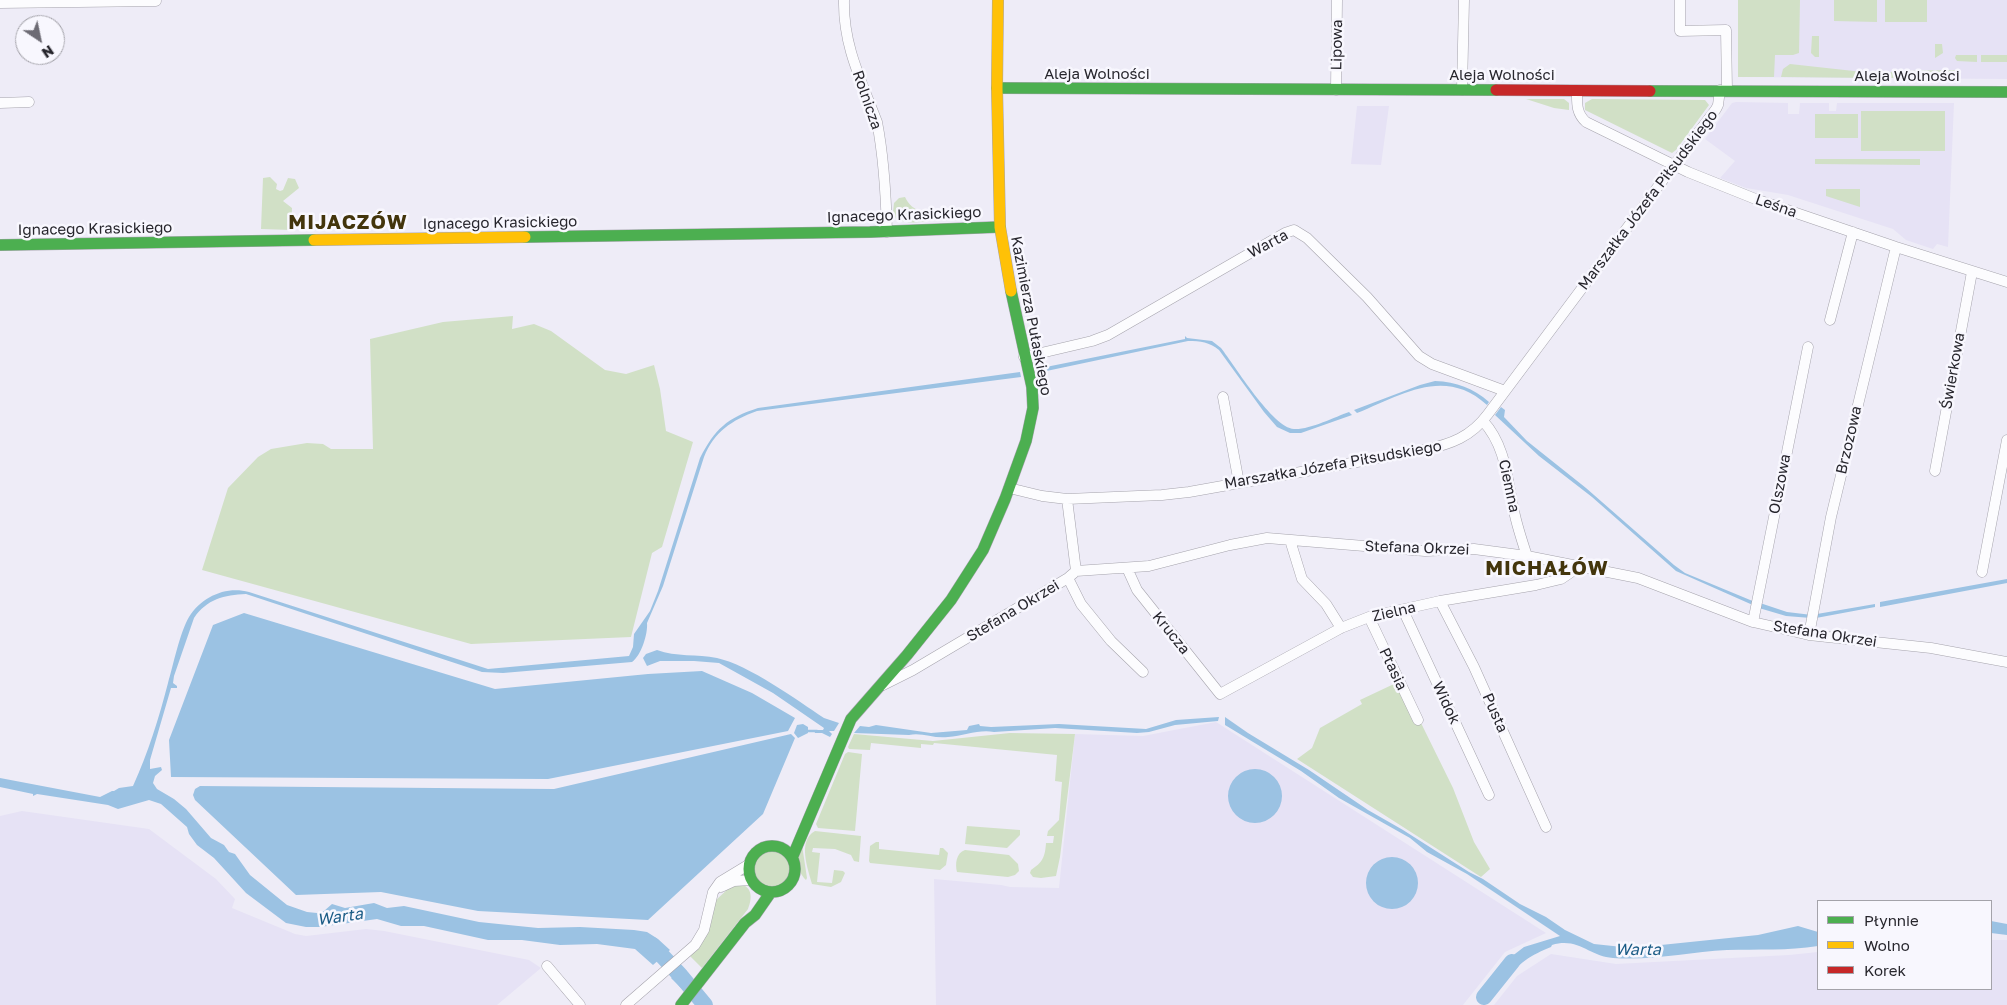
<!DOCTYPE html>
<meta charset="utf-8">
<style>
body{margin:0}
#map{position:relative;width:2007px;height:1005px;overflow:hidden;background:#eeecf7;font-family:"Golos Text",sans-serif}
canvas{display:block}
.legend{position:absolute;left:1817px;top:900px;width:175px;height:90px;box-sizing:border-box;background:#f8f7fe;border:1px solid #a4a3aa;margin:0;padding:6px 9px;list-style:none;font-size:15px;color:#27262d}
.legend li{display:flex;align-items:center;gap:10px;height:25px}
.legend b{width:25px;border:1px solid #a4a3aa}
.north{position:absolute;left:15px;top:15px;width:50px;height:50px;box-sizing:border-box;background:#f8f7fe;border:1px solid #a4a3aa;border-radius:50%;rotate:146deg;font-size:14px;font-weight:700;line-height:20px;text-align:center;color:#27262d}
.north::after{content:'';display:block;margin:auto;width:18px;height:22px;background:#6d6b74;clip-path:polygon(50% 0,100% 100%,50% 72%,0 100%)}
</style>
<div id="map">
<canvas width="2007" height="1005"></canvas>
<ul class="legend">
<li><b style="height:6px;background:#4caf50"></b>Płynnie</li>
<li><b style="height:6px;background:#ffc107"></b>Wolno</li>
<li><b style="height:6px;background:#c62828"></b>Korek</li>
</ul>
<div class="north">N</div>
</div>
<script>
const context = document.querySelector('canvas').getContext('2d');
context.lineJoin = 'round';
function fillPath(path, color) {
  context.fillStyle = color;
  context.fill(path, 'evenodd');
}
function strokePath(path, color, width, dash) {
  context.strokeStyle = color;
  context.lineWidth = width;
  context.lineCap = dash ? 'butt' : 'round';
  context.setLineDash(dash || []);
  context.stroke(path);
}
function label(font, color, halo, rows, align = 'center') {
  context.font = font + ' "Golos Text",sans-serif';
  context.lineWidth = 5;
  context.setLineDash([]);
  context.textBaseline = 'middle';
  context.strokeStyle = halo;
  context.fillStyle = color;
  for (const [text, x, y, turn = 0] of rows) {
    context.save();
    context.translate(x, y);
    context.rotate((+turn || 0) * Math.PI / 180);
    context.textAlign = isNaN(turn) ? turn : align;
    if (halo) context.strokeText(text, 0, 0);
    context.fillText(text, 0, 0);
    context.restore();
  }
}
const built = new Path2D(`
 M1738 0H2007V79L1738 77Z
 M1736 102 1788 103V114H1799L1800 103H1829V111H1836L1837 103H1954L1948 247 1937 244 1933 249 1906 240 1893 229 1788 195 1746 188 1720 178 1735 161 1705 139 1732 103Z
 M1357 106H1389L1381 165 1351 164Z
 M1216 722 1546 933 1505 952 1463 1005H936L934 879 1001 885 1010 887 1059 888 1075 734 1143 736Z
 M22 811 149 829 216 879 235 899 232 908 295 934 306 936 366 929 384 931 529 960 541 968 497 1005H0V816Z
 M1991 940H2007V1005H1494L1517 976 1551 954 1616 964 1789 955 1818 952V989H1991Z`);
const green = new Path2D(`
 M1738 0H1800L1799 53 1793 55H1775L1774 77H1738Z
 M1834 0H1877V22L1834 21Z
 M1885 0H1927V22H1885Z
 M1812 36H1819V57H1815L1811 53Z
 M1935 44H1942L1943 53 1935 58Z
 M1956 55H1977V62L1957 61 1955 58Z
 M1981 55H2007V62H1981Z
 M1790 64 1872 73 1875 78 1781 77 1783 69Z
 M1958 70V78H1886L1891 72 1895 71Z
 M1526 99H1564L1569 103V110L1554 108Z
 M1592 99 1705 100 1709 105 1676 150 1672 153 1585 110V103Z
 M1861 111H1945V151H1861Z
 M1815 114H1858V138H1815Z
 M1815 159H1920V165L1815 164Z
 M270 177 277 184 276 189 280 191 283 190 288 178 295 179 299 188 283 201 292 208 291 230 261 229 263 178Z
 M1826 189H1860V207L1826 196Z
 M905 197C912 213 929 214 945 216 929 221 912 226 896 219L893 212 894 203 899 198Z
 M513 316 512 329 534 324 551 331 605 370 626 374 654 365 660 389 666 431 693 442 662 547 652 553 631 637 471 644 202 570 228 488 258 457 271 449 307 443 323 444 331 449H373L370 339 443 322Z
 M1396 683 1421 723 1453 788 1474 842 1490 869 1481 877 1297 759 1312 748 1320 728 1362 704 1360 700Z
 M1010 733 1075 734 1060 857 1056 876 1041 878 1033 877 1030 873 1031 870C1043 862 1045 857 1046 843H1053L1054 836H1047L1048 831 1059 820 1062 782 1055 781 1057 755 934 743 933 745 921 744V748L871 743 870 750 849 749 848 747 854 734 933 741Z
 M848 752 862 754 855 831 818 828 816 824 845 754Z
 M967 826 1020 830V835L1007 848 965 844Z
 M815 831 861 836 859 862 854 861 851 855 835 849 813 848 812 852 820 853 817 882 832 883 834 870 843 871 845 873 841 882 831 887 812 884C808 869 797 841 815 831Z
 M876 842H879V849L939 855 940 848H943L948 853 946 865 940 870 870 863 869 861 870 846Z
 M802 845 807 878 806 880C795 869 798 858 802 845Z
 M965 850 1009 855 1018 864 1019 871 1015 875 1008 877 957 872C955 864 956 853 965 850Z
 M754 869a18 18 0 1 1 36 0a18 18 0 1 1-36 0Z
 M741 884C753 888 752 899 748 909L702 968 690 956 715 901 730 887Z`);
const water = new Path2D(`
 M1185 336 1187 338 1212 341 1221 348C1235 366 1273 428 1294 429 1309 430 1335 417 1349 412L1352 415 1301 433H1290L1277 427 1264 412 1219 350C1209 342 1201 341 1188 341L1037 373 1036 369 1185 339Z
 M1020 372 1021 377 757 411C732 420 714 432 704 457L663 586 647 623C648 634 641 656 632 662L503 673 482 672 246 594C224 595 207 599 194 618L174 676 173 683 177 686V688H171L150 760V769L161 767 162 770 155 776 153 783 157 789 174 799 186 809 211 838 224 845 229 852 235 854 250 875 287 905 307 912 317 913 324 911 332 904 345 908 374 903 387 908 404 906 479 922 538 928 580 927 634 930 647 932 658 939 670 950 653 965 635 949 597 944 560 945 522 940H488L424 926H401L377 919 320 927H306L286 923 246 893 214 858 197 845 189 834 187 827 161 804 149 800 118 809 108 805 37 794 33 796V794L0 787V778L100 797 112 791H114L119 788 133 786C148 753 159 718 168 683 173 666 180 632 189 617 202 597 225 586 249 592L488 669 629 656 633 647 634 634 650 611 658 591 700 458C715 429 727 418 758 408Z
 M1435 381C1457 382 1473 388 1489 402L1487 405C1445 366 1401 395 1357 413L1354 410 1420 385Z
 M1501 407 1505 410 1504 417 1527 441 1586 488 1674 565 1685 573 1755 602V606L1676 571 1592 497 1539 456 1495 415Z
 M2007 579V583L1880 607V602Z
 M1760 603 1787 612 1812 615 1811 618 1786 616 1759 608Z
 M1875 604V607L1816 618 1817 614Z
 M244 613 495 689 648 674 702 671 752 693 795 718 788 731 548 779 171 777 169 740 213 625Z
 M657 650C676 657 697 654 717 658 749 665 797 700 824 718L839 723 834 731H829L832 734 830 737 822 733H815L814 730H823L824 728 773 693 719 663 694 661H660L647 666 643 658 646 654Z
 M1219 717 1218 721 1175 725 1149 732 1137 733 1055 728 994 732C979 729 964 736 948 737 934 739 922 732 909 735L854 733 860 726 869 727 876 725 931 733 967 730 969 726 979 724 980 726 991 727 1059 724 1146 729 1176 720Z
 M1225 717 1248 733 1309 770 1368 810 1403 830 1469 872 1483 879 1520 904 1546 917 1565 930 1594 944 1632 948 1758 935 1798 926 1818 932V946C1788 951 1757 949 1727 950 1689 952 1651 961 1613 958 1590 957 1579 937 1552 945L1551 947C1531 955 1518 963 1506 981L1494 978 1511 957 1524 947 1560 936 1467 874 1427 852 1410 838 1339 798 1301 771 1225 725Z
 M803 724 808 727V733L798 738 794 733 797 725Z
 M791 734 795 738 763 814 648 920 478 911 381 892 296 895 195 800 193 795 195 789 200 786 554 789Z
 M1228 796a27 27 0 1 1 54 0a27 27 0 1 1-54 0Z
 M1366 883a26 26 0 1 1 52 0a26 26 0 1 1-52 0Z
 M1991 921 2007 924V935L1991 933Z
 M680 971 687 978 681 988 671 978Z
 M1483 990 1497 992 1491 998 1478 996Z
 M701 992 704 999 711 1005H697L694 1002Z`);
const stream = new Path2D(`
 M805 731H817`);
const river = new Path2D(`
 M645 944 652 945 681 976 705 1005
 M1484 997 1512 962`);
const street = new Path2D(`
 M844 0C843 45 861 80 877 122 884 158 886 195 887 232
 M1680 0V31L1726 30 1727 90
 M0 3 156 1
 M1336 90 1337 0
 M1462 90 1464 0
 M1577 91C1577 103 1576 113 1586 122L1688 172 1758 200 1896 247 2007 282
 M0 103 29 102
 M1830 320 1853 232
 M1024 357 1092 341 1108 335 1285 233 1294 230 1307 238 1367 297 1419 356 1432 364 1505 391
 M1223 397 1239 483
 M1483 421C1506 446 1507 479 1514 511 1517 526 1522 541 1527 556
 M1935 471 1972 272
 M1009 488 1042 496 1067 499 1162 495 1189 492 1424 450C1451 444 1471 437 1488 414L1716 109 1718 105 1720 90
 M1067 499 1076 571
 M1290 540 1302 579 1326 604 1341 628
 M1127 568 1137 590 1220 694 1341 628 1369 617 1440 601 1536 585 1561 579 1580 566
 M1982 572 2007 440
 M1068 578 1081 604 1111 641 1143 672
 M1440 601 1474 667 1546 827
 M1403 610 1489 795
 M1369 617 1418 720
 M1753 622 1808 347
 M1809 635 1831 517 1896 247
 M883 685 913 670 1068 578 1076 571 1149 566 1230 545 1267 538 1425 551 1474 549 1527 556 1638 578 1753 622 1788 630 1809 635 1931 648 2007 662
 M721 887 734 881 751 880
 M547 966 580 1005
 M626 1005 695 945 704 930 713 892 720 882 748 865`);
const fast = new Path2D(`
 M997 88 1496 90
 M1650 91 2007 92
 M525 237 870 232 1000 227
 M0 245 314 240
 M749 869a23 23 0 1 1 46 0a23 23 0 1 1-46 0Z
 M792 858 851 719 907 655 951 600 983 550 1005 499 1026 441 1033 408 1032 387 1011 291
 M681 1005 745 923 755 915 771 892`);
const slow = new Path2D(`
 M998 0 997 88 1000 227 1011 291
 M314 240 525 237`);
const jam = new Path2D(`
 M1496 90 1650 91`);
const streetNames = [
 ["Lipowa",1337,45,-89],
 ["Aleja Wolności",1097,74],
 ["Aleja Wolności",1502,75],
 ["Aleja Wolności",1907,76],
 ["Rolnicza",867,100,71],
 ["Marszałka Józefa Piłsudskiego",1648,200,-53],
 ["Leśna",1776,206,19],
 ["Ignacego Krasickiego",904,215,-2],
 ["Ignacego Krasickiego",500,223,-1],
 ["Ignacego Krasickiego",95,229,-1],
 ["Warta",1268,244,-28],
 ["Kazimierza Pułaskiego",1031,316,79],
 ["Świerkowa",1953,371,-80],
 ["Brzozowa",1849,440,-77],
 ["Marszałka Józefa Piłsudskiego",1333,465,-10],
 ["Olszowa",1780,484,-79],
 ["Ciemna",1509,486,78],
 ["Stefana Okrzei",1417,548,2],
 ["Stefana Okrzei",1013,611,-31],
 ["Zielna",1394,612,-13],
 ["Krucza",1171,633,51],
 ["Stefana Okrzei",1825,634,9],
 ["Ptasia",1393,669,64],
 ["Widok",1446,703,65],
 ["Pusta",1495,713,66]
];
const waterNames = [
 ["Warta",340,917,-8],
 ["Warta",1638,950]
];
const districtNames = [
 ["MIJACZÓW",348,223],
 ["MICHAŁÓW",1547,569]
];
fillPath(built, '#e6e2f5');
fillPath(green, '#d1e0c6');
fillPath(water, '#9bc2e3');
strokePath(stream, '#9bc2e3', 2.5);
strokePath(river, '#9bc2e3', 16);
strokePath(street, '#a5a3ac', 11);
strokePath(fast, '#a5a3ac', 12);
strokePath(slow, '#a5a3ac', 12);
strokePath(jam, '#a5a3ac', 12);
strokePath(street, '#fcfcfe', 10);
strokePath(fast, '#4caf50', 11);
strokePath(slow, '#ffc107', 11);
strokePath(jam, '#c62828', 11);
label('15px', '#27262d', '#f8f7fe', streetNames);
label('italic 16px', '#1b5c86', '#f8f7fe', waterNames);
context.letterSpacing = '1px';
label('bold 20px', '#43350c', '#f8f7fe', districtNames);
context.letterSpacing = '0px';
</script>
